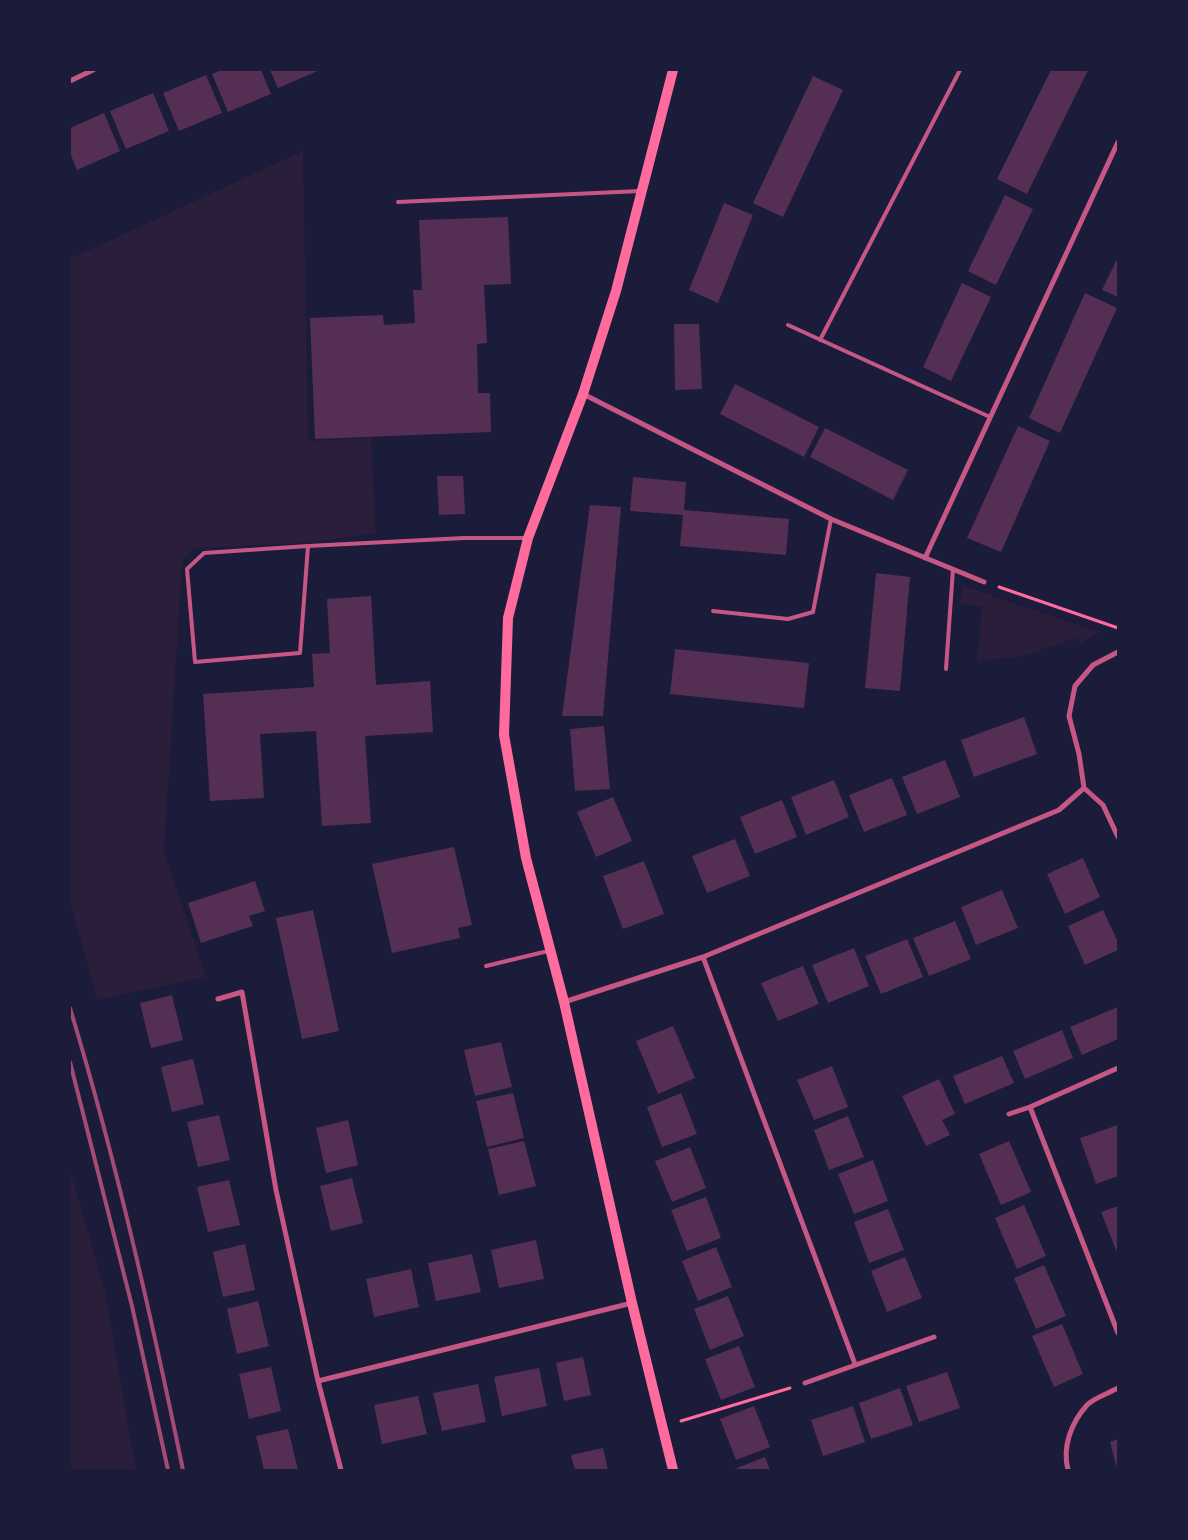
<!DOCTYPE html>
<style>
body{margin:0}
#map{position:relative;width:1188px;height:1540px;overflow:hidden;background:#1b1b3a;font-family:"Archivo Narrow",sans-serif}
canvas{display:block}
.frame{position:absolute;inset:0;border:71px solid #1b1b3a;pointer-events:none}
</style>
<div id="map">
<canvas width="1188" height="1540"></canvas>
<div class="frame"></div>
</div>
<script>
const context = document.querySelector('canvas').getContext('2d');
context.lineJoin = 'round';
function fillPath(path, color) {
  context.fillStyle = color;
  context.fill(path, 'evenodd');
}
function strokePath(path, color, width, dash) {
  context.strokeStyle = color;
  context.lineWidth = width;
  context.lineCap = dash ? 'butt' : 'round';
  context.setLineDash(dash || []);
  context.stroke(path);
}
const green = new Path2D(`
 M303 151 308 441 371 438 376 533 305 543 194 548 182 562 164 851 206 977 97 1000 70 900V259Z
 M963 586 1100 632 1080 644 1076 638 1020 657 977 661 982 607 959 603Z
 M70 1170 105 1292 136 1470H70Z`);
const building = new Path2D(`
 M222 70H261L271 94 228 112 212 74Z
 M270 70H320L278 88Z
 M1051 70H1088L1027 194 997 179Z
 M206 75 222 113 179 131 163 93Z
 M813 76 843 90 783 217 753 203Z
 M153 93 169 131 126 149 110 111Z
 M104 113 120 151 77 170 70 153V128Z
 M1005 195 1033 209 996 285 968 271Z
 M724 203 753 215 718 303 689 290Z
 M508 217 511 284 484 285 487 343 477 344 478 393H490L491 432 315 439 310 318 383 315 384 325 415 323 413 290H422L419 220Z
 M1118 257V297L1102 290Z
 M962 283 991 297 951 381 923 367Z
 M1085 293 1117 308 1060 433 1029 418Z
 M674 324H699L702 389 675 390Z
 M735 384 819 427 804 457 720 414Z
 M1018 426 1050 441 1001 552 967 538Z
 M825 428 908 470 893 500 810 457Z
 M437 476H463L465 514 439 515Z
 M633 477 686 482 684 510 789 519 786 555 680 546 683 515 630 511Z
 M590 505 621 507 603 716H562Z
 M876 573 910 577 900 691 865 688Z
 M371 596 376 685 430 681 433 732 365 736 371 823 322 826 316 731 260 734 264 798 210 801 203 694 314 687 312 654 330 653 327 599Z
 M675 649 809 663 804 708 670 694Z
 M1024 717 1037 754 974 777 961 740Z
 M604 726 610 789 575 791 570 729Z
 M945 760 960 797 917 814 902 777Z
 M892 778 907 815 864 832 849 795Z
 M834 780 849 817 806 835 791 797Z
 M613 797 632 841 596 857 577 812Z
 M782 800 797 837 755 854 740 817Z
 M735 839 750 876 707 893 692 856Z
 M454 847 472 925 458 928 460 938 392 953 372 864Z
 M1083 858 1100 897 1065 914 1047 874Z
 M644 861 664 914 623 929 603 876Z
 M255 881 265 911 249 916 253 926 201 943 188 903Z
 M1002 890 1018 928 976 945 961 907Z
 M313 910 339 1031 302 1039 276 918Z
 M1103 910 1118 942V950L1085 965 1068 926Z
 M955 921 971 959 929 976 913 938Z
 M907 939 923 977 881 994 865 956Z
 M854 948 869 986 828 1003 812 965Z
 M803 966 819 1004 778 1021 761 983Z
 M172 995 183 1040 151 1048 140 1003Z
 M1118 1007V1039L1082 1055 1070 1027Z
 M673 1026 695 1078 658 1094 636 1041Z
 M1062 1030 1073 1058 1025 1079 1013 1051Z
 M501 1042 512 1087 475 1096 464 1050Z
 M1002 1056 1014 1083 965 1104 953 1076Z
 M193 1059 204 1104 172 1112 161 1067Z
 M832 1066 848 1107 814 1120 797 1080Z
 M939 1079 955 1114 942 1120 950 1135 926 1146 902 1096Z
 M513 1093 524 1138 487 1147 476 1101Z
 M681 1093 697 1134 662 1147 647 1107Z
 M219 1115 230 1160 198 1167 187 1122Z
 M848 1116 864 1157 829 1170 814 1130Z
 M348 1120 358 1165 326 1173 316 1128Z
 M1118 1125V1176L1096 1184 1080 1138Z
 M524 1141 536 1186 499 1195 488 1149Z
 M1009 1141 1031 1192 1001 1205 979 1154Z
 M690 1147 706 1188 672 1202 655 1161Z
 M873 1160 888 1201 854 1214 838 1174Z
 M352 1178 363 1223 331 1231 320 1186Z
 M229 1180 240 1225 208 1232 197 1187Z
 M706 1197 721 1238 687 1251 671 1210Z
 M1024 1205 1046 1256 1017 1269 995 1218Z
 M1118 1206V1255L1101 1212Z
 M888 1209 904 1250 869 1263 854 1222Z
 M536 1240 544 1279 499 1288 491 1250Z
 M245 1244 255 1290 223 1297 213 1252Z
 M716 1247 732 1287 698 1301 682 1261Z
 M472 1254 481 1292 436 1301 428 1263Z
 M905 1257 922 1298 887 1312 871 1271Z
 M1044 1265 1066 1316 1036 1329 1014 1278Z
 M411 1269 419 1307 374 1317 366 1279Z
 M728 1296 744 1336 710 1350 694 1309Z
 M258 1301 269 1346 237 1354 227 1309Z
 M1062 1324 1083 1374 1054 1387 1032 1336Z
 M739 1346 755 1387 721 1400 705 1359Z
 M583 1357 591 1395 564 1401 556 1363Z
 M271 1367 281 1411 249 1419 239 1374Z
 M539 1368 547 1406 502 1416 494 1377Z
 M947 1372 960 1408 919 1422 906 1386Z
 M478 1384 486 1422 442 1431 433 1393Z
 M900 1388 913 1425 871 1439 859 1403Z
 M418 1396 427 1434 382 1444 374 1405Z
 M754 1406 770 1447 736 1460 720 1419Z
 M853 1406 865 1442 823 1456 811 1420Z
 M288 1429 298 1470H264L256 1436Z
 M1118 1439V1468H1117L1110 1442Z
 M603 1448 608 1470H575L571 1455Z
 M765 1457 770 1470H732Z`);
const path = new Path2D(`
 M999 587 1118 628
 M681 1421 790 1388`);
const service = new Path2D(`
 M398 202 640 191
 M788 325 990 417
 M820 340 960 70
 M308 546 300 653 195 662 187 569 204 553Z
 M308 546 464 538H528
 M713 611 788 619 813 612 831 519
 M946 669 953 569
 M486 966 548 951`);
const minor = new Path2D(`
 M70 81 93 70
 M583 394 831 519 984 582
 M925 558 1118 142
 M1084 788 1103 805 1118 837
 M703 957 855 1364
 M218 999 242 992 276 1190 318 1381 341 1470
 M564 1002 703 957 1059 810 1084 788 1079 754 1069 716 1075 686 1093 665 1118 652
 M1030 1107 1118 1333
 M1009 1114 1030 1107 1118 1068
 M318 1381 632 1303
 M805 1383 934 1337
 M1068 1470C1062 1447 1071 1423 1087 1405 1094 1398 1109 1393 1118 1388`);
const secondary = new Path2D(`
 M673 1470 632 1303 564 1002 526 858 504 735 508 618 528 538 583 394 616 291 673 70`);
const rail = new Path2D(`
 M70 1008C116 1160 151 1315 183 1470
 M70 1062 132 1306 168 1470`);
fillPath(green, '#2a1e3b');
fillPath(building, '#542f53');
strokePath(path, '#ff6b9d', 3);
strokePath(service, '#c65784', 4);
strokePath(minor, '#c65784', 5);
strokePath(secondary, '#ff6b9d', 10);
strokePath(rail, '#a44b75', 4);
</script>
